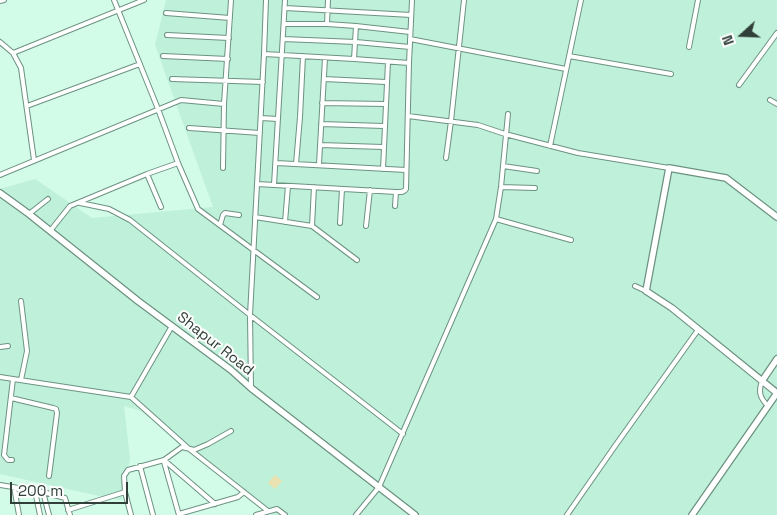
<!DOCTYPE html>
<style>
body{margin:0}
#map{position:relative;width:777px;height:515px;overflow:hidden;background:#d2fbe8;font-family:"Space Grotesk",sans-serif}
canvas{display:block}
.north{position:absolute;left:717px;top:10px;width:50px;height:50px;-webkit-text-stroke:4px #fdfdfd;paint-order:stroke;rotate:250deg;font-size:14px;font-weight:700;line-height:20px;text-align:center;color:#304039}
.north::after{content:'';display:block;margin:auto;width:18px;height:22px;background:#304039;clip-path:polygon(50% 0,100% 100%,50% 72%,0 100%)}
.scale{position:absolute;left:10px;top:482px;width:118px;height:22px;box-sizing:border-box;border:2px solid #304039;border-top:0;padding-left:6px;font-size:15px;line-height:18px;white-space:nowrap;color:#304039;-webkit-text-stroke:4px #fdfdfd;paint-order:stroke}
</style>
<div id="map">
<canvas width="777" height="515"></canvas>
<div class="north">N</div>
<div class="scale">200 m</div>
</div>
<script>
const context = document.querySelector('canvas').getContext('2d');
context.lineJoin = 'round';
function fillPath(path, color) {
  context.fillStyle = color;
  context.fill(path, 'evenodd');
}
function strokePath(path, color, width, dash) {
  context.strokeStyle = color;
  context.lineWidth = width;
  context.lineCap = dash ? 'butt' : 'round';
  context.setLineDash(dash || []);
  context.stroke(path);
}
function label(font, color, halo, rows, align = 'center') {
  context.font = font + ' "Space Grotesk",sans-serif';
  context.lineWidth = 4;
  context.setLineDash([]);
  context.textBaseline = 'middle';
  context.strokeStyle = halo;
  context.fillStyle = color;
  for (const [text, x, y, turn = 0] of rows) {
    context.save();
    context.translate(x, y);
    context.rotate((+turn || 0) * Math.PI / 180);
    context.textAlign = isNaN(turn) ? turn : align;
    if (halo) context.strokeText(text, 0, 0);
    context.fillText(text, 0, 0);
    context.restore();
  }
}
const built = new Path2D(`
 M166 0H777V515H270L274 513 141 411 124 406 130 459 122 500 108 498 0 474V189L35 179 92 218 213 207 155 45Z`);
const green = new Path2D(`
 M275 475 282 481 275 489 268 483Z`);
const street = new Path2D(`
 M114 0 158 109 178 163 198 209 317 297
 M0 1 4 0
 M285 8 411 15
 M166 13 230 18
 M284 24H327L356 26 410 32
 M327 24 328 0
 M167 35 229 38
 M283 39 356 42 410 47
 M410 39 566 69
 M0 42 13 53 21 68 34 160
 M689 47 698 0
 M13 53 144 0
 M264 54 354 59 409 63
 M163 56 228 59
 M569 56 671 74
 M354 59 356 26
 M172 79 263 82
 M324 79 386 82
 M739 85 777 33
 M770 100 777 104
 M322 103 385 104
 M27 106 140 64
 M408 116 478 125 505 134 578 153 669 168
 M261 118 278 119
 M321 124 384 126
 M189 128 260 133
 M320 145 383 147
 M550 146 581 0
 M446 158 451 121 464 0
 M276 163 406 170
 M296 164 300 117 303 56
 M319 164 325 58
 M503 166 537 171
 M223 168 224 104 231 0
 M383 169 388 62
 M147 174 161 207
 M0 175 181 100 224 104
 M257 184 396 192C400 192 404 193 406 189L409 63 412 0
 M274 185 285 0
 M501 187 535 188
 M80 203 109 209 130 220 250 315 403 434
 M395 206 396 192
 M29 214 48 199
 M255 217 312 226 357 260
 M496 219 571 240
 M285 222 288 186
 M340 223 342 189
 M220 225 223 215 225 213 239 215
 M312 226 314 187
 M366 226 370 190
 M50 231 70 206 147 174 178 163
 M635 286 646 291
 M0 347 8 346
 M0 377 131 397 188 448 268 511
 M21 380 27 351 21 301
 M762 381C758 392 760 398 768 406
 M251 388 250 315 264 54 266 0
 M131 397 172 326
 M11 398 53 408 56 409 57 413 49 476
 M12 460H8L4 455 13 379
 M164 460 215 504
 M164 462 179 515
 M140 466 153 515
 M0 485 43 492 65 498 70 515
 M14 487 19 515
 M35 491 40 515
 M43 492 49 515
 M68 510 125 492
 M179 514 238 497 244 492
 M131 515 125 492 124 476 128 470 164 460 182 447 194 450 208 444 231 431
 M256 515 277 509 285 515
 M356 515 379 487 496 219 501 187 508 114
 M567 515 615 446 698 330`);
const secondary = new Path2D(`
 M0 193 29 214 138 301 231 370 251 388 415 515
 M777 217 726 178 669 168 646 291 672 308 777 393
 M762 381 777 359
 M692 515 777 393`);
const streetNames = [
 ["Shapur Road",215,344,38]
];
fillPath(built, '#bff0da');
fillPath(green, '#e9e1af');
strokePath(street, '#6d9282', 6);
strokePath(secondary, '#6d9282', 8);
strokePath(street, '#fff', 4);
strokePath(secondary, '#fff', 5.5);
label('15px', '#304039', '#fdfdfd', streetNames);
</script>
